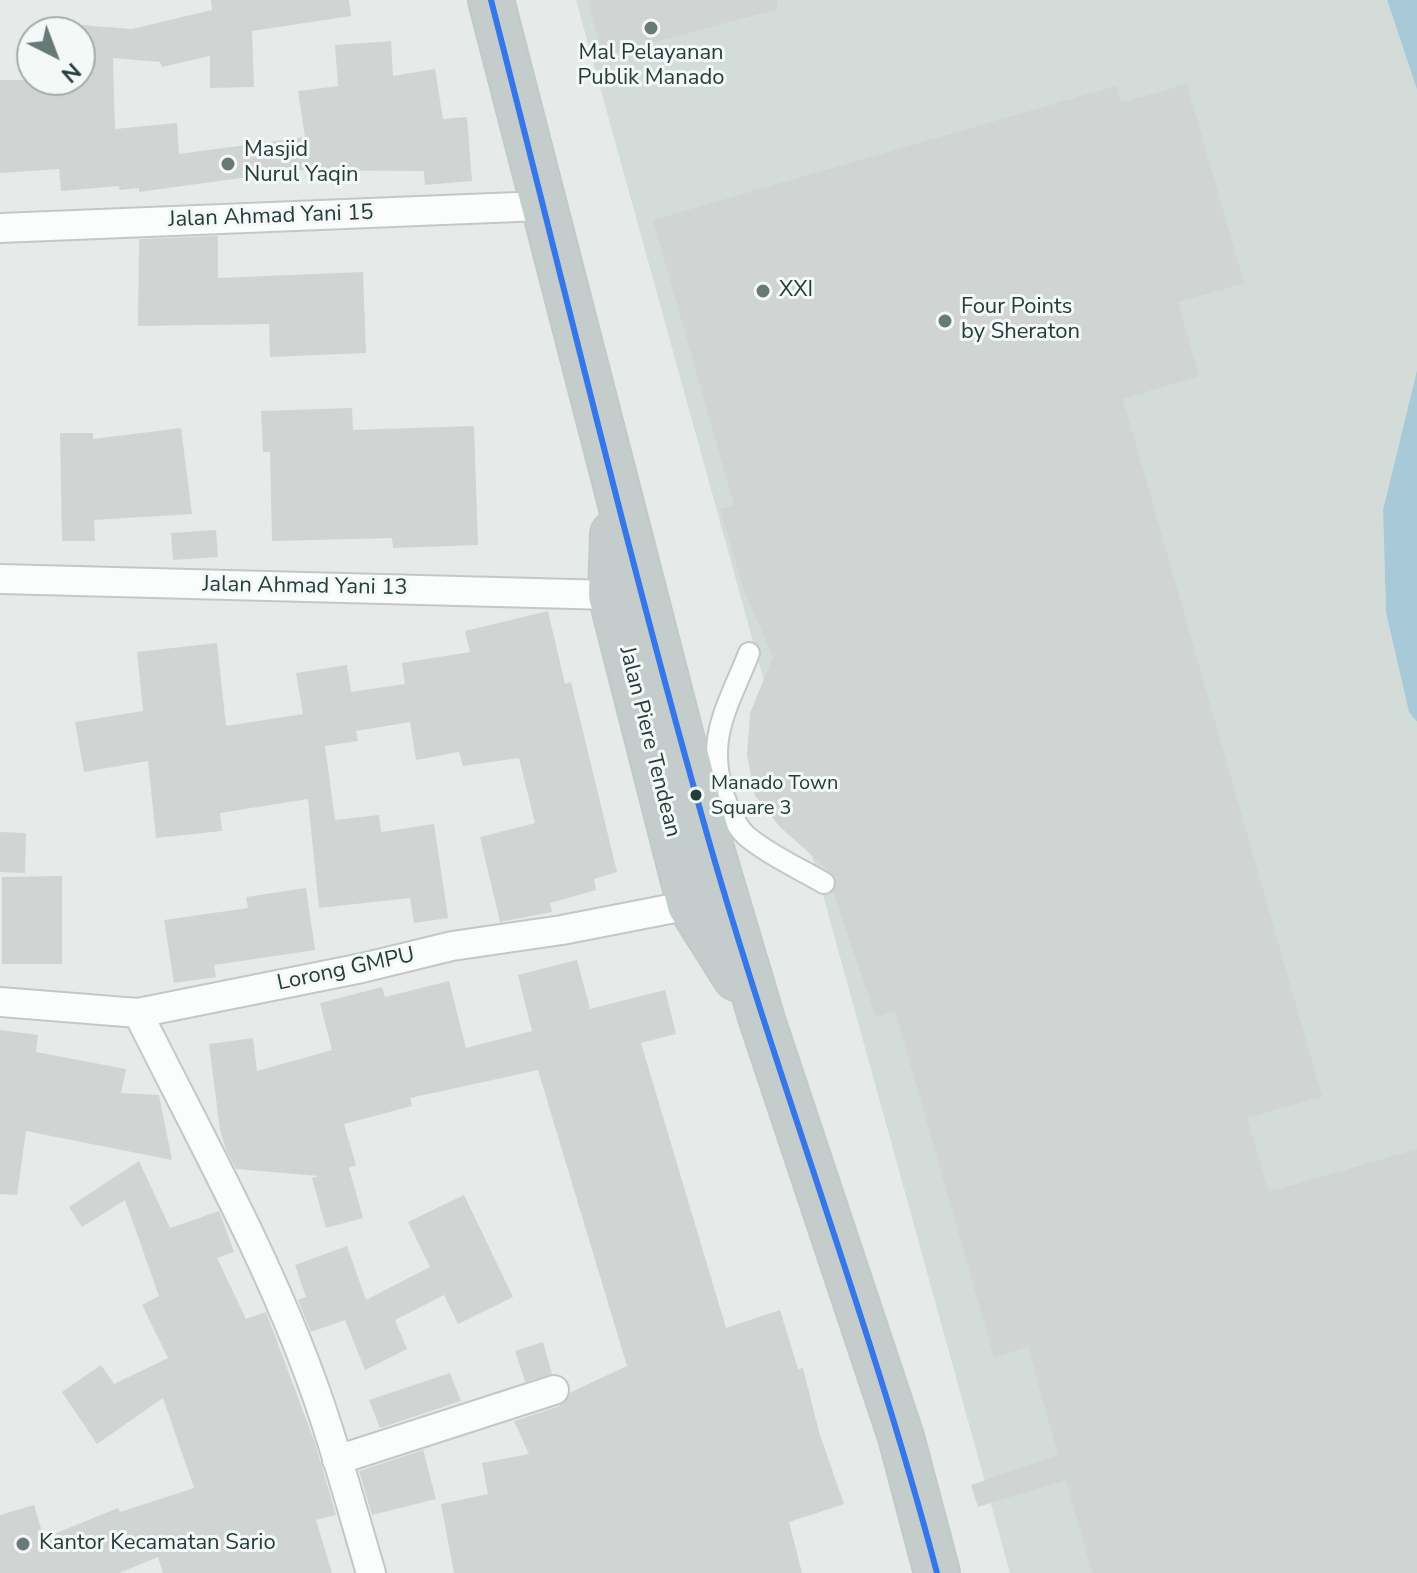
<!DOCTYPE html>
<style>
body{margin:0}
#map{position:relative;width:1417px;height:1573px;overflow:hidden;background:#e6ebe9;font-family:"Nunito Sans",sans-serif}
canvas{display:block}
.north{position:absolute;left:16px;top:16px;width:80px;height:80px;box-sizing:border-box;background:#f4f9f7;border:2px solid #a1aeac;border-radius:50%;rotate:138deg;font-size:22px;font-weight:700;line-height:32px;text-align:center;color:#243d3b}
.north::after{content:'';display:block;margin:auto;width:28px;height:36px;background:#687a78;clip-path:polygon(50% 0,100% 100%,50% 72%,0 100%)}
</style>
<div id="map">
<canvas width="1417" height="1573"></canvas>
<div class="north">N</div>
</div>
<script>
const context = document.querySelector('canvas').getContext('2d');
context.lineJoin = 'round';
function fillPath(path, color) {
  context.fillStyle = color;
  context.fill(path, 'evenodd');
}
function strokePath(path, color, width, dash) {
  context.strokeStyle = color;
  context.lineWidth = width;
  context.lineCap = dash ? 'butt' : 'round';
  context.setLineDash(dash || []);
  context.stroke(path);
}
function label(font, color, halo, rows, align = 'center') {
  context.font = font + ' "Nunito Sans",sans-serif';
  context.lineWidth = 6;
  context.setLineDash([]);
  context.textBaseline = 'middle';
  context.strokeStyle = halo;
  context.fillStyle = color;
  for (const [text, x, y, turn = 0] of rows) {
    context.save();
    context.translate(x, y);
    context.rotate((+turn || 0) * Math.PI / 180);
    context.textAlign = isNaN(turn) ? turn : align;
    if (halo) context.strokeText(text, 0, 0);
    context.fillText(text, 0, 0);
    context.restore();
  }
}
const built = new Path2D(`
 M576 0H1387L1417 90V370L1383 510 1386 613 1409 711 1417 722V1573H1010Z`);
const water = new Path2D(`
 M1387 0H1417V90Z
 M1417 370V722L1409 712 1386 613 1383 510Z`);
const building = new Path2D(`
 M211 0H349L351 16 252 31 254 87 210 88V56L162 67 160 62 113 58 115 129 177 123 179 154 305 137 298 91 338 86 335 45 391 41 393 76 435 69 443 119 467 117 472 181 425 185 424 171 270 170V174L139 192V188L120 190 119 186 61 191 59 169 0 173V80H80V72H85L81 25 132 29 212 10Z
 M588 0H777L778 9 603 56Z
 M1187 84 1244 283 1178 302 1199 376 1123 399 1322 1096 1247 1118 1269 1192 1417 1149V1573H1092L1066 1480 978 1507 971 1485 1058 1455 1028 1347 994 1357 895 1011 876 1017 833 892 836 877 780 827 755 796 747 755 750 713 773 657 744 590 720 509 734 505 653 220 1116 86 1121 103Z
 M218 236V278L363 272 366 353 270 357 269 324 138 326 139 239Z
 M352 408 353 430 474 426 478 545 393 548 392 538 272 541 270 452H263L261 411Z
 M181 428 192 514 94 520 95 541H62L60 433H93V439Z
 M216 530 218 557 173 560 171 533Z
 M548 611 565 684 571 682 617 872 594 879 596 890 550 903 552 912 500 922 480 837 535 823 519 758 463 766 459 752 416 760 410 722 356 731 358 741 325 746 335 820 379 815 381 832 434 824 448 918 414 923 410 898 319 908 308 799 220 813 222 831 156 838 148 761 84 772 75 722 143 711 137 652 217 643 226 726 303 714 296 673 347 665 351 692 405 684 402 663 470 652 465 631Z
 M0 832 26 833 25 873 0 872Z
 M62 876V964H2V877Z
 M306 888 315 950 214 965 216 977 174 983 164 920 248 908 246 897Z
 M577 960 590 1009 665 990 676 1034 641 1043 726 1328 780 1310 798 1369 803 1368 819 1432 844 1504 789 1522 802 1573H454L441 1504 488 1494 482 1463 529 1454 514 1421 560 1406 571 1392 627 1366 538 1070 410 1098 412 1106 344 1124 356 1165 349 1168 363 1218 326 1228 312 1178 319 1176 236 1169 226 1150 220 1130 209 1044 253 1038 257 1071 332 1050 320 1003 382 987 385 997 449 981 466 1048 532 1031 518 975Z
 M0 1030 38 1035 36 1052 126 1069 121 1093 159 1095 172 1160 26 1131 17 1195 0 1194Z
 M139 1161 170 1228 219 1211 221 1216 234 1252 217 1258 246 1319 266 1312 315 1443 336 1515 316 1520 332 1573H163L158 1557 119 1573H0V1515L34 1505 44 1538 118 1508 120 1512 194 1488 163 1398 97 1444 62 1392 101 1365 114 1384 168 1358 142 1305 159 1296 125 1200 82 1227 69 1207Z
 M464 1195 513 1297 458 1324 444 1295 395 1320 407 1349 365 1370 345 1320 311 1332 298 1300 306 1297 295 1265 347 1246 366 1300 430 1267 408 1222Z
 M543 1342 552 1374 525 1382 515 1351Z
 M450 1373 461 1401 380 1428 369 1400Z
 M423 1450 436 1499 372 1515 359 1471Z`);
const pedestrian = new Path2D(`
 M749 653C728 707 705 737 724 796 729 810 736 828 749 838 771 856 800 869 824 883`);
const minor = new Path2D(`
 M0 228 542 206
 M0 579 611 595
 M0 1002 138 1013 362 968 452 946 562 930 690 905
 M138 1013C200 1138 270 1262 316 1393 337 1452 353 1513 371 1573
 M337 1460 554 1390`);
const trunk = new Path2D(`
 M491 0 702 818 762 1020 901 1437 937 1573
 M613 534 611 595 690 905 736 978`);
const bus1 = new Path2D(`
 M491 0C561 273 626 548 703 820 774 1073 870 1319 937 1573`);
const markers = [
 [651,28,8,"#687a78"],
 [228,164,8,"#687a78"],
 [763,291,8,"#687a78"],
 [945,321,8,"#687a78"],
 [696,795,7,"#243d3b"],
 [23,1544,8,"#687a78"]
];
const busNames = [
 ["Manado Town",711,784],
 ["Square 3",711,809]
];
const poiNames = [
 ["Mal Pelayanan",651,54,"center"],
 ["Publik Manado",651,79,"center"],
 ["Masjid",244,151],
 ["Nurul Yaqin",244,176],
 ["XXI",779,291],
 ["Four Points",961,308],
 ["by Sheraton",961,333],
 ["Kantor Kecamatan Sario",39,1544]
];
const streetNames = [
 ["Jalan Ahmad Yani 15",271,217,-2],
 ["Jalan Ahmad Yani 13",305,587,1],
 ["Jalan Piere Tendean",649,742,76],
 ["Lorong GMPU",346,970,-12]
];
fillPath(built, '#d4dcd9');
fillPath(water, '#a8c9d7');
fillPath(building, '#d0d4d3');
strokePath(pedestrian, '#c3c8c6', 24);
strokePath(minor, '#c3c8c6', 32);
strokePath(trunk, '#c2cac8', 48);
strokePath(pedestrian, '#fbfcfc', 20);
strokePath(minor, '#fbfcfc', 28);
strokePath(trunk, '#c5cccc', 44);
strokePath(bus1, '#3577e9', 6);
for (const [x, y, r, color] of markers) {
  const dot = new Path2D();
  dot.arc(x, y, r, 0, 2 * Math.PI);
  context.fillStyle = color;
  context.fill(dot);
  strokePath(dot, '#f4f9f7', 3);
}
label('20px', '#243d3b', '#f4f9f7', busNames, 'left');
label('22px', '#243d3b', '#f4f9f7', poiNames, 'left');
label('22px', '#243d3b', '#f4f9f7', streetNames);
</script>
